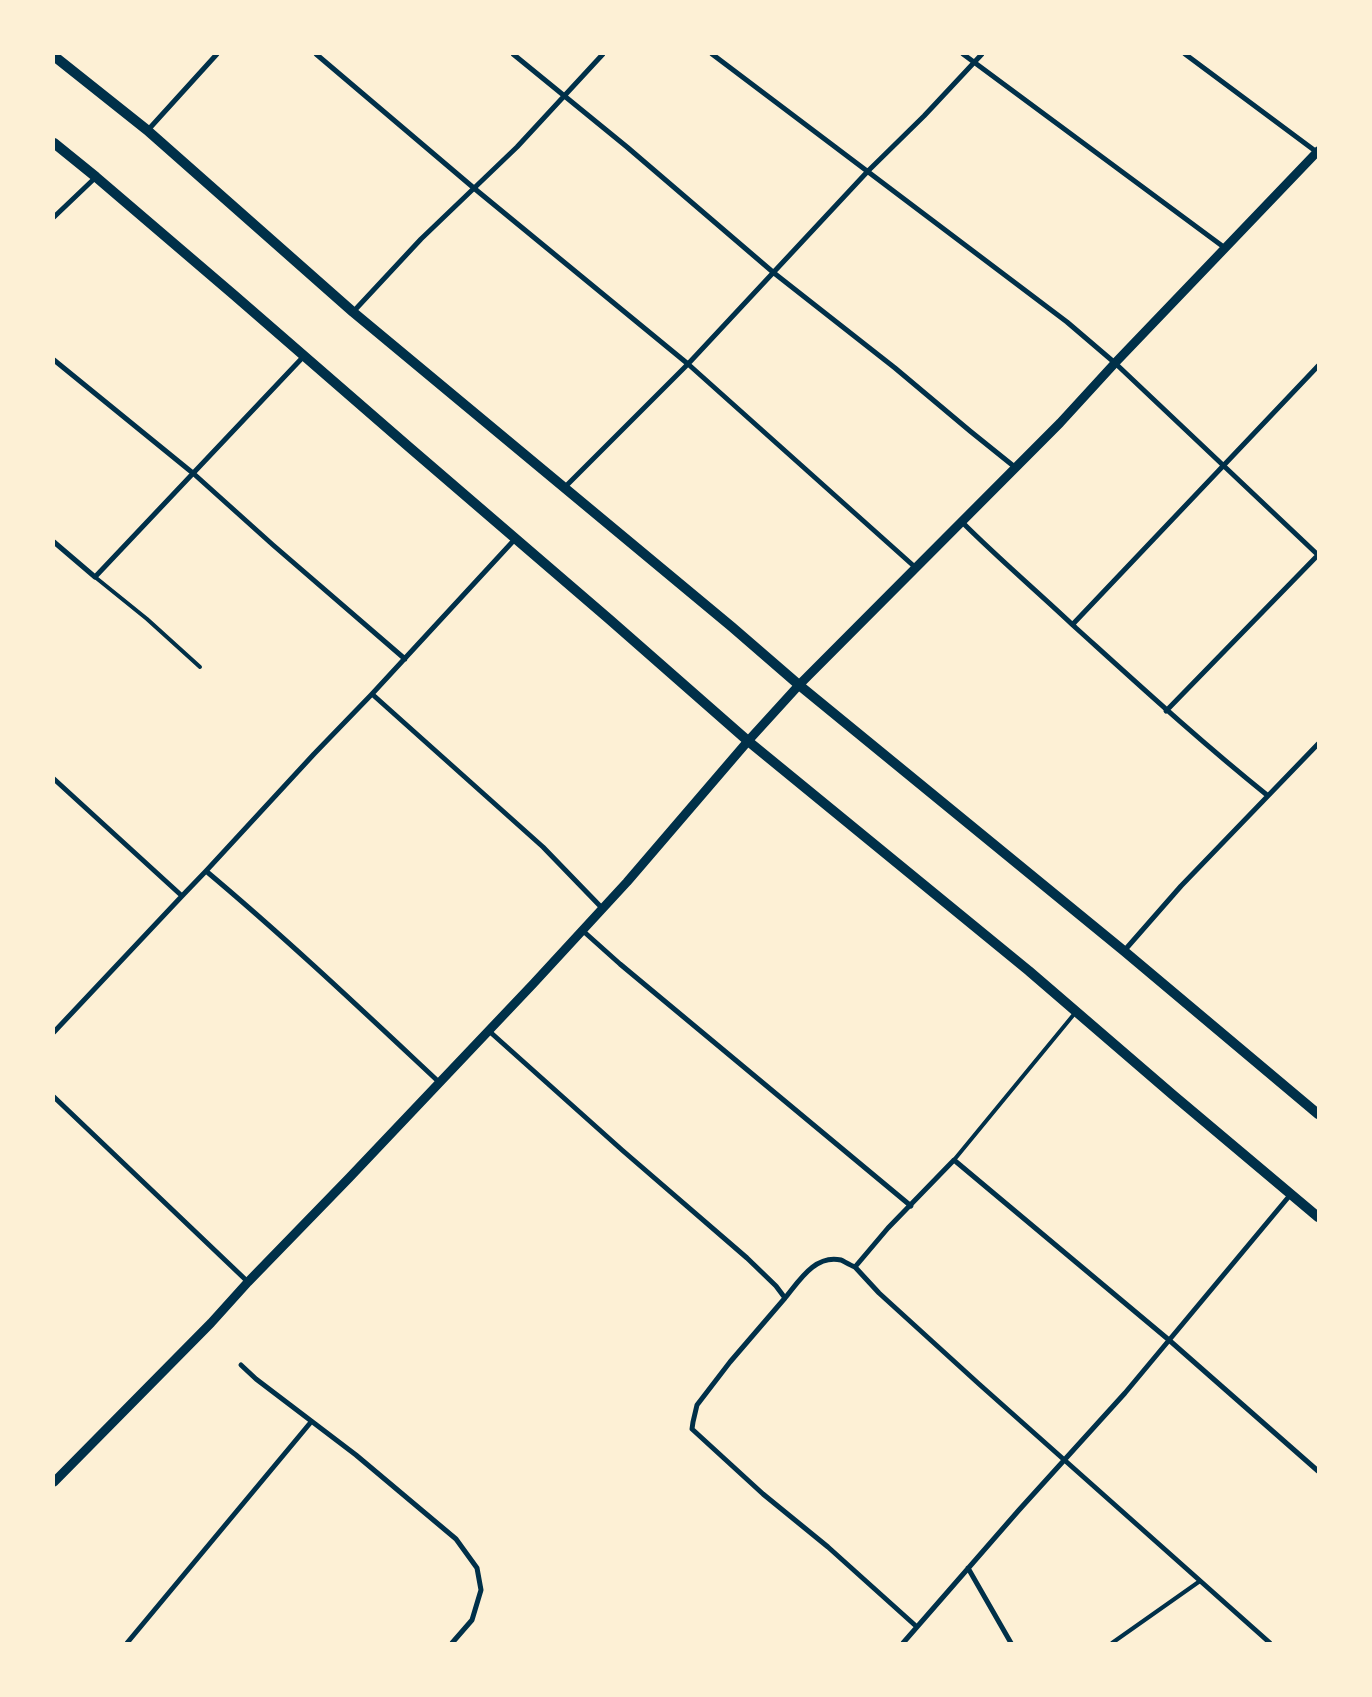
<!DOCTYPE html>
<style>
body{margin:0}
#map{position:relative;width:1372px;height:1697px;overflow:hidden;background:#fdf0d5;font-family:Helvetica,sans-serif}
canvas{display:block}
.frame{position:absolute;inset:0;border:55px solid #fdf0d5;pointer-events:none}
</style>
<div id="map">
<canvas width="1372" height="1697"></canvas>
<div class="frame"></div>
</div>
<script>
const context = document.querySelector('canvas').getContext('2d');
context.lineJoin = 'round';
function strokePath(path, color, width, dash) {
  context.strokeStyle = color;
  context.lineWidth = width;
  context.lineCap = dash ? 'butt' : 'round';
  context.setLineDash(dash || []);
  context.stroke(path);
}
const service = new Path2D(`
 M95 577 147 619 200 667
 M954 1160 1075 1013
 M1112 1643 1200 1581`);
const minor = new Path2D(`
 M316 54 475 189 688 364 916 568
 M513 54 627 147 774 273 895 368 970 431 1016 468
 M712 54 1067 322 1115 363 1318 555
 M963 54 1225 248
 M1185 54 1318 153
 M148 130 217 54
 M54 217 96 177
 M353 312 421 239 517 147 603 54
 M54 360 194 474 273 545 405 659
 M565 487 688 364 868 171 924 116 982 54
 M962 522C999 559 1038 592 1076 628 1139 685 1201 742 1267 795
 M54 542 95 577 304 356
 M1073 624 1318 366
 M372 694 543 847 602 908
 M1166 711 1318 555
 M54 779 182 896
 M206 871C287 939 363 1011 440 1083
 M582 930 620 964 911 1206
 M1124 951 1181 886 1318 744
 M489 1031 622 1150 747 1258 776 1286 785 1298 730 1362 697 1405 693 1422 692 1429 763 1494 828 1547 917 1627
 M54 1032 182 896 206 871 314 754 372 694 516 538
 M54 1097 248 1282
 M785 1298C799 1281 815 1254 841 1260 845 1262 850 1265 855 1267
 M241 1365 256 1379 356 1455 456 1539 477 1568 481 1590 472 1620 452 1643
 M968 1568 1011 1643
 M127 1643 311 1422
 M903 1643 1019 1510 1125 1393 1291 1194
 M1270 1643 979 1384 879 1293 855 1267 888 1228 954 1160 1169 1340 1318 1471`);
const tertiary = new Path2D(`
 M54 1482 211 1323 248 1282 349 1178 533 984 627 882 748 741 799 685 1060 423 1115 363 1318 151`);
const secondary = new Path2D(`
 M54 56 147 130 353 312 732 627 799 685 1124 951 1318 1114
 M54 143 96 177 234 295 409 447 609 619 748 741 1029 971 1173 1095 1318 1217`);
strokePath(service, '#003049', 4);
strokePath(minor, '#003049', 5);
strokePath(tertiary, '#003049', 9);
strokePath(secondary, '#003049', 10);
</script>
